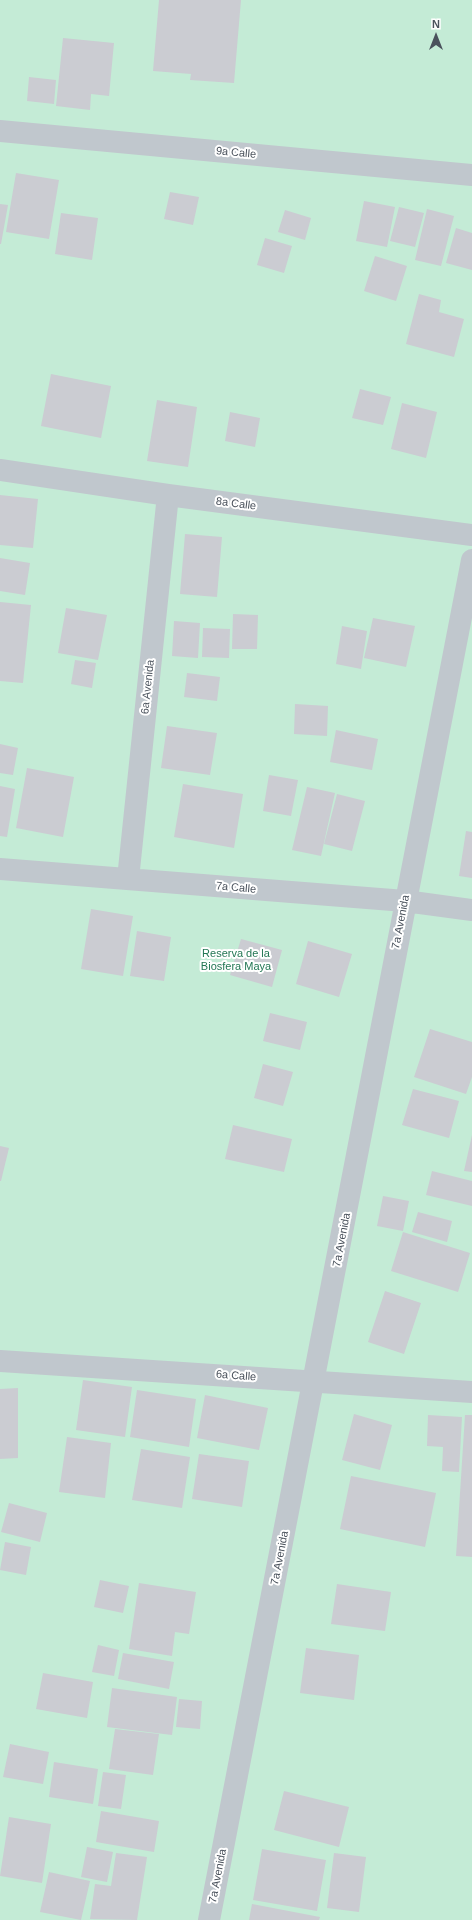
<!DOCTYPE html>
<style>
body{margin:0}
#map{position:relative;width:472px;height:1920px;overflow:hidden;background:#f2f1f1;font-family:Arial,sans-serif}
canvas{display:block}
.north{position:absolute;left:416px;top:16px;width:40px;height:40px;-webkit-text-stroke:3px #fff;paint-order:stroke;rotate:0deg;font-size:11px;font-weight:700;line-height:16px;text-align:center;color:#4a525c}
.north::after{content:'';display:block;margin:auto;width:14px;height:18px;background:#4a525c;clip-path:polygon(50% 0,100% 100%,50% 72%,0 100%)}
</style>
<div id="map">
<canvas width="472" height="1920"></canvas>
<div class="north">N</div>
</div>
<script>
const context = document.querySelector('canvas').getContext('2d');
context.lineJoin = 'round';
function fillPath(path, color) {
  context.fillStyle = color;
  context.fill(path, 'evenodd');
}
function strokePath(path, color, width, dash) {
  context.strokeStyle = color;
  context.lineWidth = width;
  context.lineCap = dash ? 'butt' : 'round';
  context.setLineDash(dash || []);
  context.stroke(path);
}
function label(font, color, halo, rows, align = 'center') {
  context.font = font + ' Arial,sans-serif';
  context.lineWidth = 4;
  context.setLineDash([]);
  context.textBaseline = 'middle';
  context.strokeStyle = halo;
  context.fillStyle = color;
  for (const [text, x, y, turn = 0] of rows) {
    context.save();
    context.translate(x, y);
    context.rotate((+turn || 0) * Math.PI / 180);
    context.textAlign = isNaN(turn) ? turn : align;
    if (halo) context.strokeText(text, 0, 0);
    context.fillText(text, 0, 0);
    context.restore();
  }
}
const green = new Path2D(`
 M0 0H472V1920H0Z`);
const building = new Path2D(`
 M159 0H241L234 83 190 80 191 74 153 71Z
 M63 38 114 43 109 96 91 94 90 110 56 106Z
 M29 77 56 80 54 104 27 101Z
 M16 173 59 180 49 239 6 232Z
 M170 192 199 197 193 225 164 219Z
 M364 201 395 207 387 247 356 241Z
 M0 204 8 205 1 244H0Z
 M399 207 424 213 415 247 390 241Z
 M427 209 454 216 441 266 415 260Z
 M285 210 311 218 305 240 278 232Z
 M61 213 98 218 92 260 55 254Z
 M456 228 472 233V270L446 263Z
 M265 238 292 246 284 273 257 265Z
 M375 256 407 266 396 301 364 291Z
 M419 294 441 300 439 312 464 319 454 357 406 344Z
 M51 374 111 386 101 438 41 426Z
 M360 389 391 397 383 425 352 418Z
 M157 400 197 407 188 467 147 461Z
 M402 403 437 412 426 458 391 449Z
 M230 412 260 418 255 447 225 441Z
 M0 495 38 499 33 548 0 545Z
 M185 534 222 537 217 597 180 594Z
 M0 558 30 563 25 595 0 591Z
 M0 602 31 605 23 683 0 681Z
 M66 608 107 615 98 660 58 653Z
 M233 614 258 615 257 649H232Z
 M373 618 415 626 406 667 364 658Z
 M174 621 200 623 198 658 172 656Z
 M342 626 367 631 361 669 336 664Z
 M203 628 230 629 229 658 202 657Z
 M75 660 96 663 92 688 71 684Z
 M187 673 220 677 217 701 184 697Z
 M295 704 328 706 327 736 294 734Z
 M167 726 217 733 210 775 161 768Z
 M336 730 378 739 372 770 330 762Z
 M0 744 18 748 13 775 0 773Z
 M27 768 74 777 63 837 16 828Z
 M269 775 298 780 291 816 263 811Z
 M183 784 243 794 234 848 174 837Z
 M0 786 15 789 7 837 0 836Z
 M307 787 335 793 321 856 292 850Z
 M337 794 365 801 352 851 324 844Z
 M466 831 472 832V878L459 876Z
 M91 909 133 916 123 976 81 969Z
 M137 931 171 937 164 981 130 976Z
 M241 939 282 950 272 987 230 975Z
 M308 941 352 954 339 997 296 984Z
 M270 1013 307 1022 300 1050 263 1041Z
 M430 1029 472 1042V1077L466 1094 414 1077Z
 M263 1064 293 1072 283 1106 254 1098Z
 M413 1089 459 1101 449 1138 402 1125Z
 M233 1125 292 1139 284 1172 225 1159Z
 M472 1135V1172L464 1171Z
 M0 1146 9 1148 1 1181H0Z
 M432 1171 472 1181V1206L426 1195Z
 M383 1196 409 1201 403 1231 377 1226Z
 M418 1212 452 1221 447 1242 412 1232Z
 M403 1232 470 1253 458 1292 391 1271Z
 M385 1291 421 1303 404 1354 368 1342Z
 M83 1380 132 1387 125 1437 76 1430Z
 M18 1388V1458L0 1459V1389Z
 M137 1390 196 1399 189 1447 130 1437Z
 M205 1395 268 1408 259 1450 197 1438Z
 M354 1414 392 1425 380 1470 342 1460Z
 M428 1415 462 1417 459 1472 442 1471 443 1447 427 1446Z
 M465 1415H472V1557L456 1556Z
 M67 1437 111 1443 105 1498 59 1492Z
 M141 1449 190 1457 182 1508 132 1500Z
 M199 1454 249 1461 242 1507 192 1499Z
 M351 1476 436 1493 425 1547 340 1529Z
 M9 1503 47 1513 40 1542 1 1532Z
 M5 1542 31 1547 26 1575 0 1570Z
 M100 1580 129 1586 123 1613 94 1607Z
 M139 1583 196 1592 189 1634 175 1632 172 1656 129 1649Z
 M337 1584 391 1592 385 1631 331 1624Z
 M98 1645 119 1650 114 1676 92 1672Z
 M306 1648 359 1655 354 1700 300 1693Z
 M123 1653 174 1662 169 1689 118 1679Z
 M43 1673 93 1682 87 1718 36 1709Z
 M112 1688 177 1697 172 1735 107 1727Z
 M179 1699 202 1701 200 1729 176 1727Z
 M115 1729 159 1734 153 1775 109 1769Z
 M10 1744 49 1752 43 1784 3 1777Z
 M54 1762 98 1769 93 1804 49 1797Z
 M103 1772 126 1775 121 1809 98 1806Z
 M284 1791 349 1807 339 1847 274 1830Z
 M101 1811 159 1821 154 1852 96 1842Z
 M9 1817 51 1824 42 1883 0 1876Z
 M87 1847 113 1852 107 1882 81 1877Z
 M262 1849 326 1860 317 1911 253 1900Z
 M116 1853 147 1857 137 1920 90 1919 95 1884 111 1886Z
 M334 1853 366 1857 359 1912 327 1908Z
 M49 1872 90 1881 81 1920 40 1912Z
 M252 1904 320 1917 319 1920H249Z`);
const minor = new Path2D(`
 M0 131 472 175
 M0 470 168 495 472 535
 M0 869 405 901 472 910
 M128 879 168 495
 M0 1361 472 1392
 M209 1920C298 1467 383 1013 472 560`);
const streetNames = [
 ["9a Calle",236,153,5],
 ["8a Calle",236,504,7],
 ["6a Avenida",148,687,-84],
 ["7a Calle",236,888,5],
 ["7a Avenida",401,922,-79],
 ["7a Avenida",342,1240,-79],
 ["6a Calle",236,1376,4],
 ["7a Avenida",280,1558,-79],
 ["7a Avenida",218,1876,-79]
];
const parkNames = [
 ["Reserva de la",236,954],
 ["Biosfera Maya",236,967]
];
fillPath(green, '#c4ebd6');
fillPath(building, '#cbccd2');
strokePath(minor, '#c0c7cd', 22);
label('11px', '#4a525c', '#fff', streetNames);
label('11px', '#227653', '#fff', parkNames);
</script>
